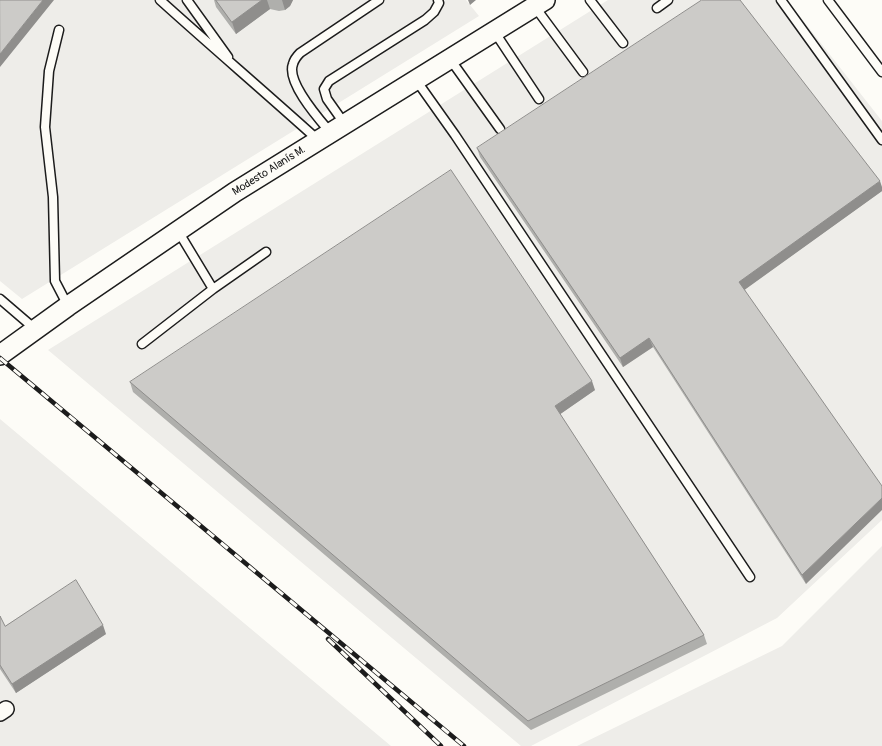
<!DOCTYPE html>
<meta charset="utf-8">
<style>
body{margin:0}
canvas{display:block;background:#fdfcf7}
</style>
<canvas width="882" height="746"></canvas>
<script>
const context = document.querySelector('canvas').getContext('2d');
context.lineJoin = 'round';
function fillPath(path, color) {
  context.fillStyle = color;
  context.fill(path, 'evenodd');
}
function strokePath(path, color, width, dash) {
  context.strokeStyle = color;
  context.lineWidth = width;
  context.lineCap = dash ? 'butt' : 'round';
  context.setLineDash(dash || []);
  context.stroke(path);
}
function label(font, color, halo, rows, align = 'center') {
  context.font = font + ' Pangolin,sans-serif';
  context.lineWidth = 3;
  context.setLineDash([]);
  context.textBaseline = 'middle';
  context.strokeStyle = halo;
  context.fillStyle = color;
  for (const [text, x, y, turn = 0] of rows) {
    context.save();
    context.translate(x, y);
    context.rotate((+turn || 0) * Math.PI / 180);
    context.textAlign = isNaN(turn) ? turn : align;
    if (halo) context.strokeText(text, 0, 0);
    context.fillText(text, 0, 0);
    context.restore();
  }
}
const built = new Path2D(`
 M0 0H466L479 16 22 299 0 281Z
 M608 0H787L882 121V520L777 618 531 746H521L48 350Z
 M0 419 391 746H0Z
 M882 546V746H577L782 646Z`);
const service = new Path2D(`
 M160 0C212 47 266 93 318 140
 M187 0 228 57
 M590 0 623 43
 M781 0 882 140
 M828 0 882 72
 M535 7 583 72
 M657 8 668 0
 M59 30 49 71 45 127 53 197 55 281 68 306
 M494 31 539 99
 M450 59 500 129
 M416 80 455 135 750 577
 M344 123 327 99 324 89 329 81 425 20 434 12 439 3 438 0
 M330 132C319 119 286 82 293 64 294 60 297 56 300 53L379 0
 M213 289 266 252
 M0 299 35 329
 M142 344 213 289 178 231`);
const minor = new Path2D(`
 M0 713 6 709`);
const tertiary = new Path2D(`
 M0 355 68 306 235 192 545 0`);
const rail = new Path2D(`
 M0 358 464 746
 M328 639 441 746`);
const wall = new Path2D(`
 M214 0H293L290 6 285 10 279 11 270 9 236 34 216 7Z
 M477 148 882 187V191L745 289 806 584 653 347 623 367 480 157Z
 M130 382 595 390 560 414 704 635 707 644 531 730 133 392Z
 M0 616 5 626 106 634 16 693 0 669Z`);
const shadedWall = new Path2D(`
 M43 0H54L0 67V54Z
 M262 0H267L270 9 236 34 232 22Z
 M282 0H293L290 6 285 10Z
 M468 0H476L470 5Z
 M880 181 882 187V191L743 291 739 282Z
 M649 338 653 347 623 367 620 358Z
 M592 381 595 390 559 415 555 406Z
 M882 498V510L806 584 802 575Z
 M103 625 106 634 16 693 12 684Z`);
const building = new Path2D(`
 M0 0H43L0 54Z
 M216 0H262L232 22Z
 M702 0H740L880 181 739 282 882 486V498L802 575 649 338 620 358 477 148Z
 M451 170 592 381 555 406 704 635 528 721 130 382Z
 M76 580 103 625 12 684 0 665V616L5 626Z`);
const streetNames = [
 ["Modesto Alanís M.",269,171,-32]
];
fillPath(built, '#eeede9');
strokePath(service, '#1c1c1c', 11);
strokePath(minor, '#1c1c1c', 18);
strokePath(tertiary, '#1c1c1c', 22);
strokePath(service, '#fdfcf7', 8);
strokePath(minor, '#fdfcf7', 15);
strokePath(tertiary, '#fdfcf7', 19);
strokePath(rail, '#1c1c1c', 4.5);
strokePath(rail, '#fdfcf7', 3, [9]);
fillPath(wall, '#afafac');
fillPath(shadedWall, '#8f8e8c');
fillPath(building, '#cccbc8');
strokePath(building, '#8f8e8c', 1);
label('11px', '#1c1c1c', '#fdfcf7', streetNames);
</script>
